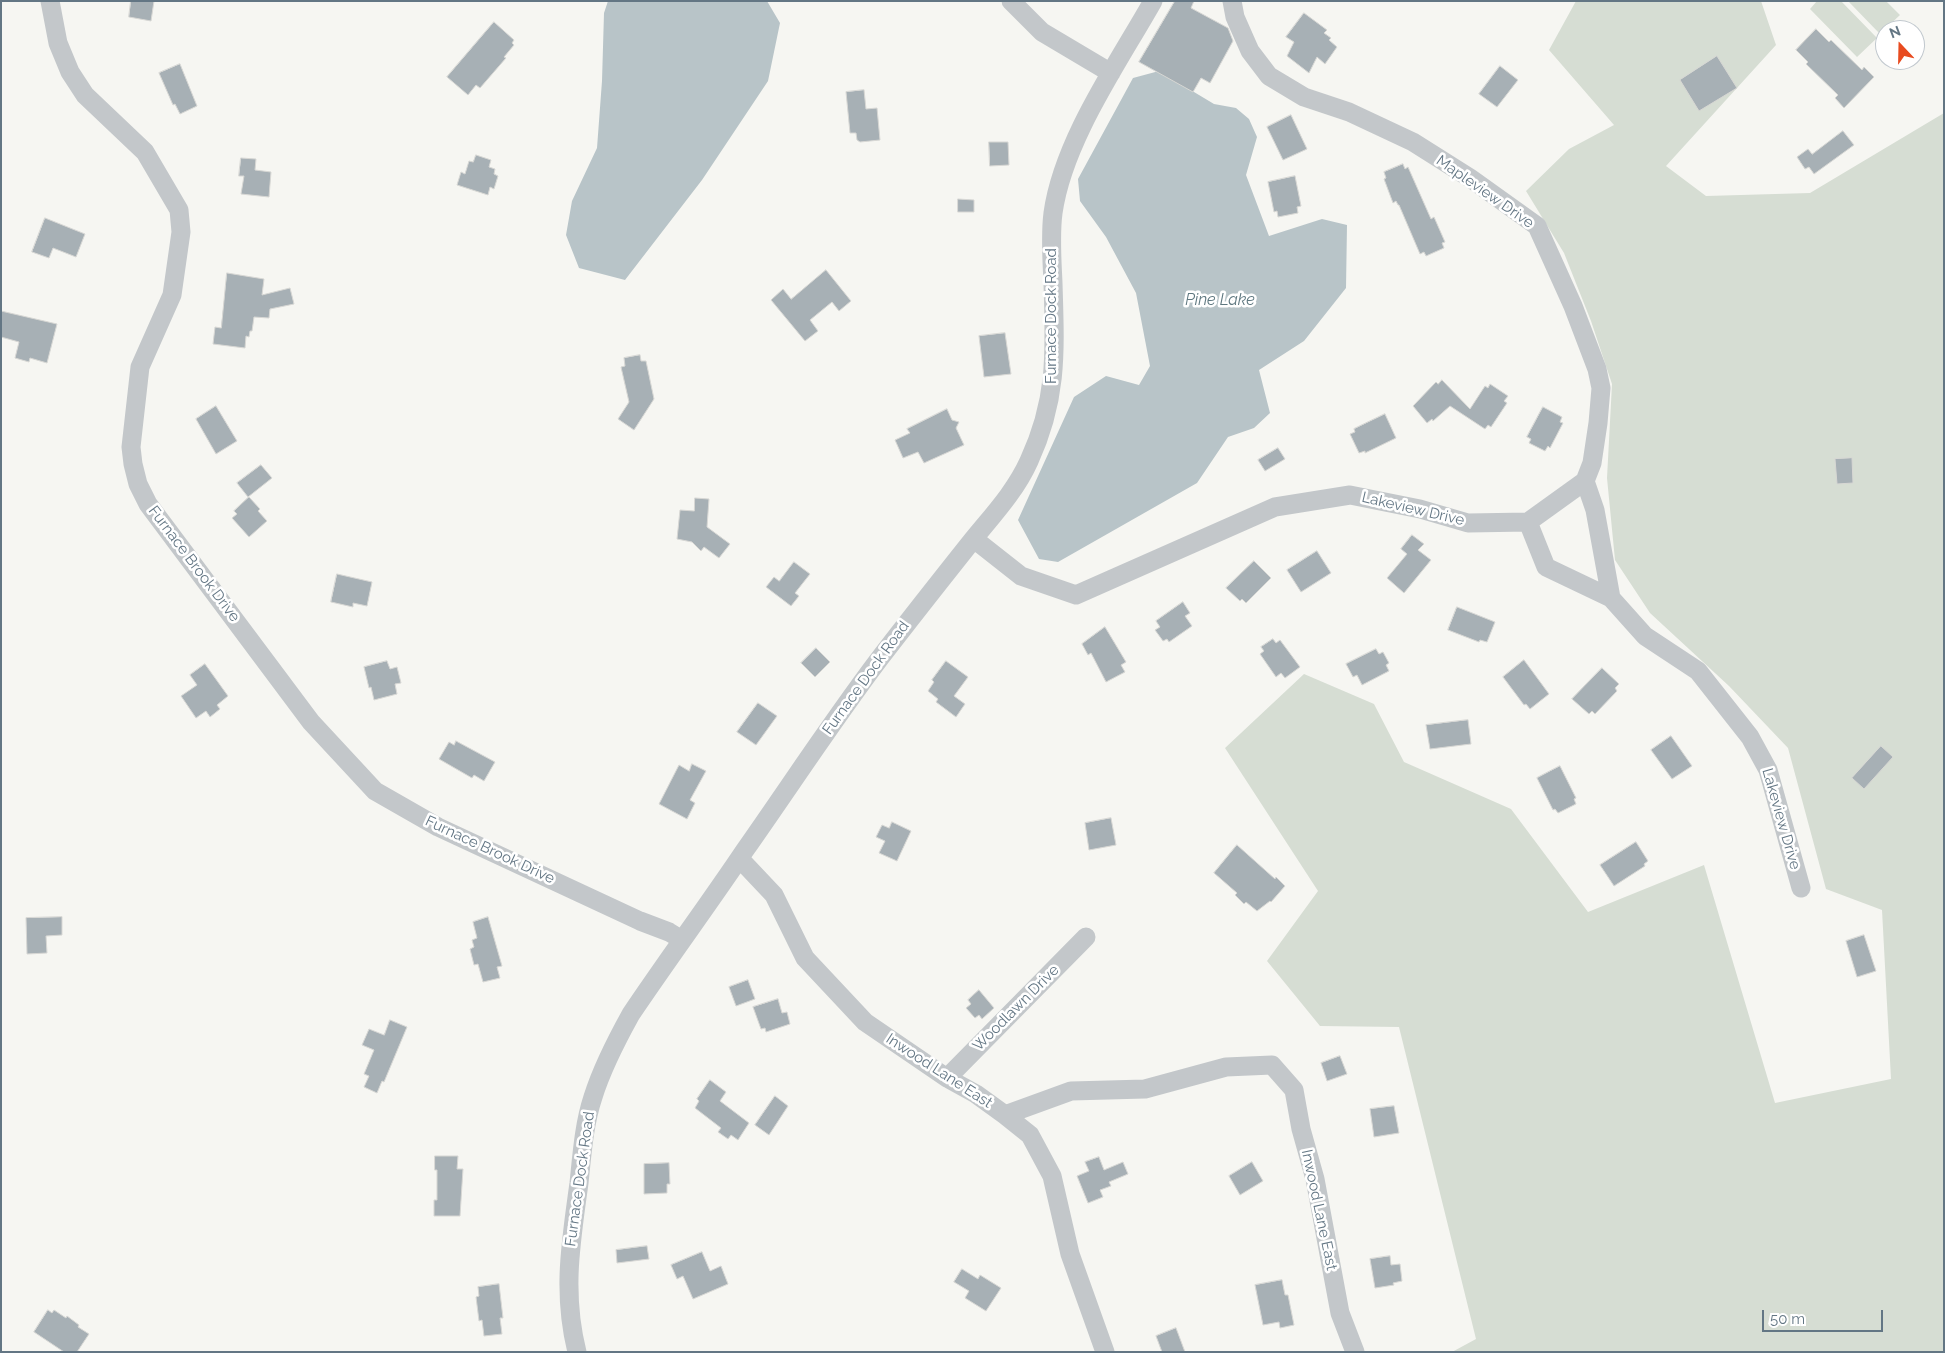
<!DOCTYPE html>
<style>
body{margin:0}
#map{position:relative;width:1945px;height:1353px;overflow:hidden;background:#f6f6f2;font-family:Raleway,sans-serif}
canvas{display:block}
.frame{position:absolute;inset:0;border:2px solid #637684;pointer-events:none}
.north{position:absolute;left:1875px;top:20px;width:50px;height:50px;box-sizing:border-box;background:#fff;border:1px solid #c1c8ce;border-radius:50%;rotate:339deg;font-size:14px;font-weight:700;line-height:20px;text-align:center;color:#637684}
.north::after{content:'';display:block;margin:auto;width:18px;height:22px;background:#e84b1f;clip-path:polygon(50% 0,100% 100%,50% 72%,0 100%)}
.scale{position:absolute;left:1762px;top:1310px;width:121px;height:22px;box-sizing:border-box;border:2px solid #637684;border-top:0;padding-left:6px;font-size:15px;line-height:18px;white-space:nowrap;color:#637684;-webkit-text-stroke:4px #fff;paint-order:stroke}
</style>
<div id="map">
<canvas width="1945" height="1353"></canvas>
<div class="frame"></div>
<div class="north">N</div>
<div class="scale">50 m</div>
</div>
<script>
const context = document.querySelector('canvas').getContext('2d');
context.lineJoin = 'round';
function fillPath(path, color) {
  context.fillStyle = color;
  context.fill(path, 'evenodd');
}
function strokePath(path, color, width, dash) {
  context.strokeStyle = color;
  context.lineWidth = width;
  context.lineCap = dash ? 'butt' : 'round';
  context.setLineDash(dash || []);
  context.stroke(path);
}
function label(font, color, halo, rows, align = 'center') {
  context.font = font + ' Raleway,sans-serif';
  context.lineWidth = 5;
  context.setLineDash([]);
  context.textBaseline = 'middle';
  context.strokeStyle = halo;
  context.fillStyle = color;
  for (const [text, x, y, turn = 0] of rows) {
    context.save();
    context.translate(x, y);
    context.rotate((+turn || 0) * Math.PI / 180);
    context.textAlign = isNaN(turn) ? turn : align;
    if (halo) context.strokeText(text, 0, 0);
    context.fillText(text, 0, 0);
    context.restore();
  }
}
const green = new Path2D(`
 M1576 1H1761L1776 45 1666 166 1706 196 1810 193 1944 113V1352H1452L1476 1339 1399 1027 1320 1026 1267 961 1318 891 1225 748 1304 674 1374 704 1404 762 1511 809 1588 912 1704 865 1775 1103 1891 1079 1882 910 1826 889 1788 748 1729 686 1650 613 1615 560 1607 478 1612 384 1591 321 1564 253 1526 191 1569 149 1614 125 1549 50Z
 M1817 1H1841L1877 38 1857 57 1810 9Z
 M1848 1H1886L1900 15 1880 34Z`);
const water = new Path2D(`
 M608 1H767L780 23 768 81 702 180 625 280 579 268 566 235 572 201 597 148 602 81 604 13Z
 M1159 71 1214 104 1236 108 1249 119 1257 137 1246 175 1269 236 1322 219 1347 225 1346 288 1304 341 1259 370 1270 413 1254 428 1228 437 1197 483 1058 562 1039 559 1018 520 1074 397 1106 376 1139 385 1150 366 1136 293 1106 237 1080 201 1078 179 1133 78Z`);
const building = new Path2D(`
 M131 1H154L151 21 129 17Z
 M1175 1H1194L1191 8 1228 28 1233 41 1210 83 1201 78 1193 92 1139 62Z
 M1304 13 1327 30 1324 33 1331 38 1329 40 1337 47 1325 64 1317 57 1309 73 1287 56 1294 42 1286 37Z
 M494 22 514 40 512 43 514 45 504 57 506 58 480 88 476 85 468 95 447 77Z
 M1816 29 1829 42 1831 40 1862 70 1864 67 1874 77 1844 108 1835 98 1838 95 1806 64 1808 62 1796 50Z
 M1717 56 1737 88 1699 111 1680 80Z
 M180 64 197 106 180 114 175 104 173 105 159 73Z
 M1500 66 1518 80 1497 107 1479 94Z
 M864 90 866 109 877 108 880 140 860 142 857 140 856 133H850L846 92Z
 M1291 115 1307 149 1283 160 1267 127Z
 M1843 131 1854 145 1814 174 1809 167 1805 169 1797 157 1808 149 1812 154Z
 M989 142H1008L1009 165 990 166Z
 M476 155 491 160 489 167 495 169 494 174 498 176 494 189 490 187 488 195 457 185 461 172 465 174 469 161 473 162Z
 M241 158 256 159 255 170 271 172 269 197 241 194 244 176H239Z
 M1403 164 1405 169 1408 167 1431 219 1434 217 1445 242 1442 243 1444 248 1426 256 1424 252 1420 254 1399 205H1398L1396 201 1393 203 1384 179 1386 178 1384 172Z
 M1295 176 1301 206 1297 207 1298 213 1278 217 1277 211 1274 212 1268 182Z
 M958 199 974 200V212H958Z
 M45 218 85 234 76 257 53 248 49 258 32 252Z
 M826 270 851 301 839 311 832 302 810 320 818 331 805 341 771 300 783 289 791 299Z
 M227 273 264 279 262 295 290 288 294 304 270 309 269 318 254 317 252 331H250L249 337 246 336 245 348 213 344 215 327 221 328Z
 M1 311 57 324 47 363 30 358 29 362 15 358 19 342 1 337Z
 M1005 333 1011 374 984 377 979 336Z
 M640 355 641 361H646L654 399 634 430 618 419 629 402 621 367 625 366 624 358Z
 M1442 380 1470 409 1485 386 1488 388 1490 384 1508 396 1504 401 1507 403 1491 427 1488 425 1485 429 1450 406 1433 421 1432 419 1427 423 1413 406 1436 382 1438 384Z
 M216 406 237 441 216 454 196 419Z
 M1543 407 1562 417 1560 422 1563 423 1550 448 1548 446 1545 451 1529 443 1531 439 1527 437Z
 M947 409 952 420 959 422 956 428 964 445 924 463 918 452 903 458 895 440 910 433 907 429Z
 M1385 414 1396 438 1365 453V451L1359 453 1350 434 1355 432 1354 429Z
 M1278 448 1285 459 1265 471 1258 460Z
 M1852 458 1853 483 1837 484 1835 459Z
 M261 465 272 478 248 497 237 483Z
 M249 497 260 509 258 511 267 521 249 537 232 518 237 514 234 511Z
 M695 498 709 499 707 527 730 544 719 558 704 547 701 551 692 542 677 539 680 510 694 511Z
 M1412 535 1424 544 1418 550 1431 560 1404 593 1387 578 1407 554 1401 549Z
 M1317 551 1331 573 1301 592 1287 570Z
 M1254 561 1271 578 1246 603 1242 599 1240 601 1226 588Z
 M794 562 810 574 795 593 799 596 791 606 766 587 774 577 779 581Z
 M337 574 372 582 367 606 353 603V607L331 602Z
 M1183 602 1190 613 1185 616 1192 626 1169 642 1167 639 1163 641 1155 630 1160 627 1156 621Z
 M1457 607 1495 622 1487 642 1480 640 1479 642 1448 630Z
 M1105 627 1126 662 1121 665 1125 672 1106 682 1091 653 1088 655 1082 644Z
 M1273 639 1276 643 1280 640 1300 667 1285 678 1281 673 1276 677 1260 654 1264 651 1261 647Z
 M816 648 830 662 815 677 801 663Z
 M1376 649 1379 654 1383 652 1389 663 1386 665 1389 671 1362 685 1357 675 1353 677 1346 664Z
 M1524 660 1549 694 1530 709 1526 704 1524 705 1503 677Z
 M387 661 390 669 397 667 401 683 395 684 397 694 374 700 371 687 369 688 364 667Z
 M946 661 968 677 954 696 965 704 956 717 936 702 938 699 928 691 934 682 932 680Z
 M205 664 228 696 217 705 220 709 210 717 206 711 196 718 181 696 197 685 190 675Z
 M1602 668 1619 684 1615 688 1617 691 1595 714 1592 711 1589 714 1572 699Z
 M758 703 777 716 756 745 737 732Z
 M1468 720 1471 744 1430 749 1426 725Z
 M1671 736 1692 766 1672 779 1651 750Z
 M456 741 495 762 484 781 474 775 472 778 439 759 449 742 454 745Z
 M1881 746 1893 757 1864 789 1852 778Z
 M692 764 706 771 690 800 695 803 687 819 659 804 679 765 689 771Z
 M1560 766 1576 798 1574 799 1576 804 1558 813 1555 809 1553 810 1537 778Z
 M1111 818 1116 845 1089 850 1085 823Z
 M892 822 911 831 897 861 879 853 885 841 876 837 882 825 889 828Z
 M1636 842 1648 861 1644 864 1645 866 1614 886 1600 865Z
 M1237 845 1275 879 1276 877 1285 886 1271 902 1270 901 1257 911 1246 902 1244 904 1235 895 1237 893 1214 873Z
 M62 917V935L46 936 47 953 27 954 26 918Z
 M488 917 502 966 497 967 500 978 483 982 478 964 474 965 470 949 474 947 472 940 477 938 473 922Z
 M1864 935 1876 971 1857 977 1846 941Z
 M748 980 755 999 736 1006 729 987Z
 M979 990 994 1008 982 1019 979 1015 975 1018 966 1008 971 1004 968 1000Z
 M778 999 782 1013 787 1012 790 1024 766 1032 765 1028 761 1029 753 1007Z
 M390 1020 407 1027 384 1082 382 1081 377 1093 364 1087 369 1076 364 1074 374 1050 362 1045 369 1029 384 1035Z
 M1340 1056 1347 1074 1327 1081 1321 1063Z
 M710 1080 726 1092 720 1101 749 1123 738 1140 731 1135 728 1139 718 1132 721 1128 695 1108 699 1101 697 1099Z
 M775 1096 788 1106 769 1135 755 1125Z
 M1394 1106 1399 1133 1374 1137 1370 1109Z
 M435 1156H458L457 1169H463L460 1216H434V1200H437V1170H435Z
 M1099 1157 1104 1170 1123 1162 1128 1174 1109 1182 1111 1186 1100 1190 1103 1197 1088 1203 1077 1176 1089 1171 1085 1162Z
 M1252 1162 1263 1181 1240 1195 1229 1176Z
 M669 1163 670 1184H667V1193L644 1194V1164Z
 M647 1246 649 1259 617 1263 616 1250Z
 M702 1252 710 1271 721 1266 728 1284 693 1299 683 1276 677 1279 671 1265Z
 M1390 1256 1391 1265 1400 1264 1402 1281 1393 1283 1394 1285 1375 1288 1370 1259Z
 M962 1269 978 1279 980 1275 1001 1288 986 1311 965 1298 969 1291 954 1282Z
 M1282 1280 1285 1295H1288L1294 1325 1280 1328 1279 1322 1263 1325 1255 1285Z
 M499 1284 503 1318H500L502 1334 484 1336 482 1320 479 1321 476 1297 479 1296 478 1287Z
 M48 1310 52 1313 54 1310 66 1318 67 1316 79 1325 78 1327 89 1334 77 1352H64L34 1332Z
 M1176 1328 1185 1352H1162L1156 1336Z`);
const minor = new Path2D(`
 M50 1 58 43 70 72 85 95 145 152 179 210 181 232 172 295 140 367 131 447 133 464 138 484 148 504 311 722 375 791 438 827 640 921 669 932 682 940
 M1011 1 1042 32 1111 73
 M1232 1 1235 17 1250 51 1269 76 1304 97 1349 112 1413 142 1470 178 1537 226 1573 306 1597 369 1601 388 1598 423 1592 463 1585 481 1595 510 1611 598
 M1528 522 1585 481
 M974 539 1021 576 1076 595 1275 507 1350 495 1420 509 1468 523 1528 522 1546 567 1611 598 1645 636 1698 671 1750 737 1768 770 1801 888
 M740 859 774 895 805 958 865 1022 947 1078 976 1094 1005 1115 1071 1091 1145 1089 1226 1067 1272 1065 1294 1090 1301 1129 1315 1179 1340 1313 1355 1352
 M947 1078 1086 937
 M1005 1115 1030 1135 1052 1176 1070 1254 1105 1352
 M577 1352C562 1292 571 1242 579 1183 582 1154 584 1124 593 1097 602 1068 616 1041 631 1014 668 959 708 905 745 850 790 786 833 720 880 658 910 619 940 581 971 542 992 516 1015 492 1029 461 1058 398 1055 351 1053 283 1052 260 1050 236 1053 213 1063 141 1118 63 1153 1`);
const streetNames = [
 ["Mapleview Drive",1485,192,35],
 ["Furnace Dock Road",1051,316,-90],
 ["Lakeview Drive",1413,509,13],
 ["Furnace Brook Drive",194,564,53],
 ["Furnace Dock Road",866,678,-54],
 ["Lakeview Drive",1781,819,74],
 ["Furnace Brook Drive",490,850,25],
 ["Woodlawn Drive",1016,1008,-45],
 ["Inwood Lane East",939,1071,33],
 ["Furnace Dock Road",580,1179,-82],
 ["Inwood Lane East",1319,1210,78]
];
const waterNames = [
 ["Pine Lake",1220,300]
];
fillPath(green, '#d6ddd3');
fillPath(water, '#b8c4c8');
fillPath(building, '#a7b0b5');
strokePath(building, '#d7d7d4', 1);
strokePath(minor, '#c3c7ca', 19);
label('15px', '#637684', '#fff', streetNames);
label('italic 16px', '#5f7880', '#fff', waterNames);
</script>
